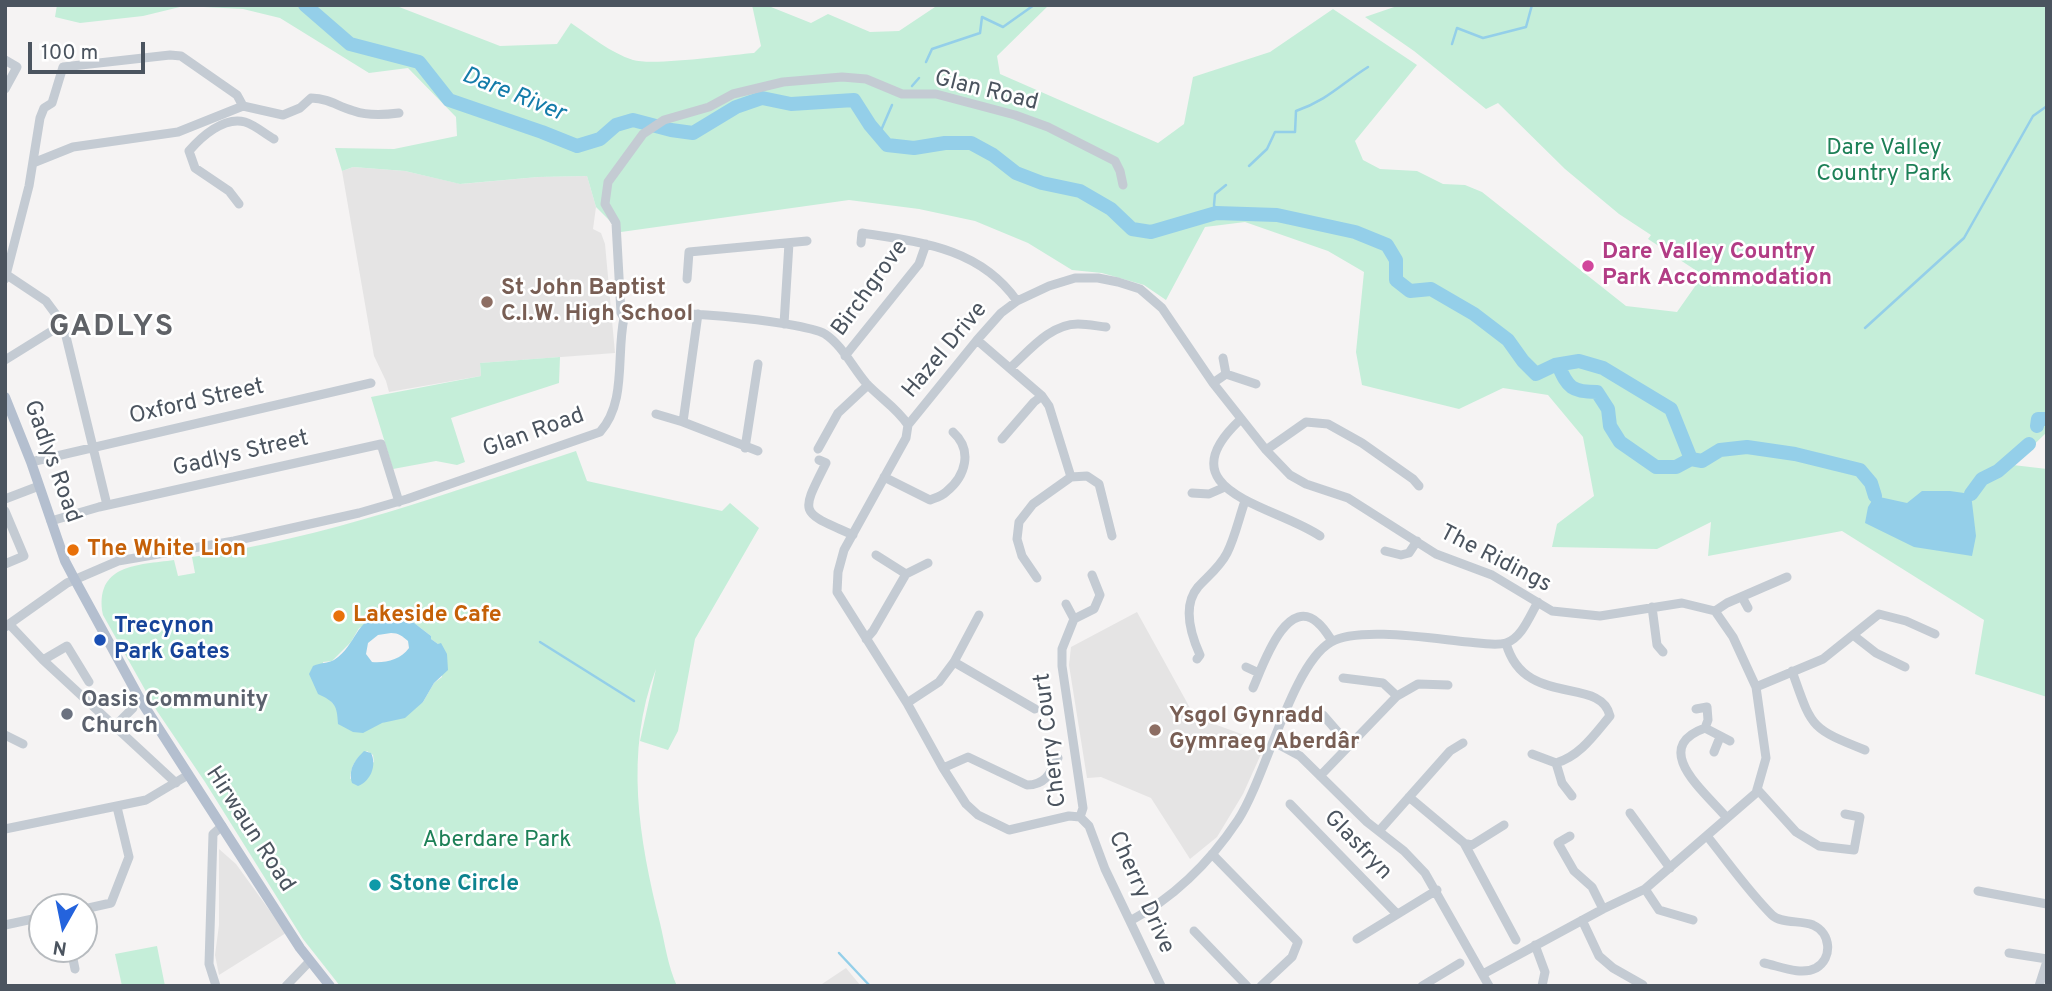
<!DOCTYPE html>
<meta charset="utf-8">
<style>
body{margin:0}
#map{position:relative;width:2052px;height:991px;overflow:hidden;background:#f5f3f3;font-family:Overpass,sans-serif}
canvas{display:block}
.frame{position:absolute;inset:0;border:7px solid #4b545f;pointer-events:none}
.north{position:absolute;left:28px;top:893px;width:70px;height:70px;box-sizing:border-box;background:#fff;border:2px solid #b7bbbf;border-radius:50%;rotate:189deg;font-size:19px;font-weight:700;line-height:28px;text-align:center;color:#4b545f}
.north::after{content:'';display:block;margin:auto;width:24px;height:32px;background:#2463dd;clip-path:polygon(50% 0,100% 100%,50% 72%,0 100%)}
.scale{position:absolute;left:28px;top:42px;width:117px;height:32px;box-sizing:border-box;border:4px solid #4b545f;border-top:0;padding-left:9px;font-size:21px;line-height:24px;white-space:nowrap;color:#4b545f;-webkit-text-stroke:5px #fff;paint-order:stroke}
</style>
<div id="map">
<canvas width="2052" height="991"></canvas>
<div class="frame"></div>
<div class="north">N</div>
<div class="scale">100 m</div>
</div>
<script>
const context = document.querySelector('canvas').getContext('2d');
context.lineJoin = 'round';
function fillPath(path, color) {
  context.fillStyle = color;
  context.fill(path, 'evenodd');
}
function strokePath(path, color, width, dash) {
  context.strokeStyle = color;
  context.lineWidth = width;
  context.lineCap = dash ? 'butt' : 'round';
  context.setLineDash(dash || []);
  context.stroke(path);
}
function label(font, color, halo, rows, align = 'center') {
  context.font = font + ' Overpass,sans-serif';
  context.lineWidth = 5;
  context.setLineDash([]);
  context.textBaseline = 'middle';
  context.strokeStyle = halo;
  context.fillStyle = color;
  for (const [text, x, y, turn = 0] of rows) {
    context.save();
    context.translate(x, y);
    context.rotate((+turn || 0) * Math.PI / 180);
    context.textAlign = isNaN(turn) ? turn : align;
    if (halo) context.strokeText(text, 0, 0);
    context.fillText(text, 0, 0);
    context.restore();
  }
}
const education = new Path2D(`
 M353 167 405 171 461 184 538 177 587 176 596 207 593 229 601 233 605 244 615 353 480 363 481 376 389 392 386 381 374 356 342 171Z
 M1137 612 1195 717 1266 743 1243 794 1217 837 1190 859 1151 798 1101 777 1087 778 1069 665 1071 647Z
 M219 849 236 864 286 933 219 975 215 955 219 925Z
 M846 968 861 986H819Z`);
const green = new Path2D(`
 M57 5H394L500 46 557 44 571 23C590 36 611 53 633 60 653 66 729 55 754 53L761 46 752 5H766L811 23 828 14 870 32 899 31 938 5H1049L997 56 1000 74 1158 143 1184 124 1193 77 1270 52 1333 9 1417 65 1355 141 1363 160 1380 169 1417 171 1443 184 1465 185 1482 192 1626 306 1677 312 1703 275 1648 239 1651 235 1619 214 1565 169 1498 103 1486 109 1414 51 1365 17 1400 5H2047V432L2013 465 2047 469V697L1975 674 1984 620 1842 531 1708 556 1711 522 1657 549 1552 547 1557 524 1594 496 1583 437 1548 395 1503 388 1459 409 1362 385 1356 352 1364 272 1328 251 1245 222 1205 227 1166 300 1144 285 1102 273 1072 270 1028 243 975 221 919 209 849 200 621 232 596 207 587 176 538 177 460 184 405 171 353 167 342 171 335 148 394 149 457 136 456 117 408 68 369 73 280 18 243 9 184 6 143 16 80 23 55 17Z
 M560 357 559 383 451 418 465 462 457 465 436 461 393 469 371 397 481 376 480 363Z
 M576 451 587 481 722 511 730 503 759 528 695 639 678 731 668 750 640 741 656 669C624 752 639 840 660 923 665 944 668 967 677 986H340L303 939 205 782 157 711 103 615C94 564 138 565 174 560L178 576 195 573 192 557C327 538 447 493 576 451ZM400 612 431 636V639L438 644 442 677 434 683 423 702 382 723 337 708 330 700 323 662 332 661 351 642 359 628ZM367 751 373 755 374 762 350 779C351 765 356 758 367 751Z
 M157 946 165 986H122L115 954Z`);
const water = new Path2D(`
 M1922 491H1950L1971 494 1976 536 1972 556 1914 547 1865 523 1868 507 1875 496 1907 503Z
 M385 612H400L431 636V639L438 644 441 643 447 654 448 670 434 683 423 702 405 718 382 723 363 733 353 732 338 724C337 705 335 702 318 694L309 674 313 666C319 663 329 663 334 660 358 644 353 621 385 612ZM391 633C399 633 402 636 408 641L409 648C400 660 386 663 372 662L366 654 368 643 378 635Z
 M364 751 371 753C377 765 371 781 358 786L352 783C348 769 355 760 364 751Z`);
const stream = new Path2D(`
 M1582 5H1587
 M1452 44 1457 28 1483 38 1526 27 1532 5
 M926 62 932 49 980 33 982 17 1003 27 1034 5
 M912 86 919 78
 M879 135 892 105
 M1249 166 1267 149 1275 132H1295L1296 111C1328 100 1341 84 1368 67
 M1216 213 1214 205 1215 194 1226 185
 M1865 328 1964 238 2033 116 2047 106
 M540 642 634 701
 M839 953 870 986`);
const river = new Path2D(`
 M305 5 350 44 419 62 449 100 542 132 577 146 600 139 616 125 633 120 671 130 693 133 736 107 762 98 791 104 854 100 870 125 887 145 914 148 945 143H971L993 155 1016 173 1042 183 1080 191 1111 209 1132 229 1151 232 1216 213 1277 215 1355 232 1387 245 1396 260V280L1410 291 1431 289 1474 314 1508 340 1523 361 1536 374 1555 365 1579 361 1603 368 1671 409 1691 459 1702 461 1720 450 1747 447 1795 454 1860 470 1871 483 1875 496
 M1558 365C1568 388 1572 392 1597 392L1608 409 1610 426 1620 442 1656 467H1676L1691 459
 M2037 426 2038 419H2047
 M1971 494 1982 479 1998 471 2029 444`);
const minor = new Path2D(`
 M5 60 17 67 5 89
 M33 163 73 147 178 132 243 106 283 115 300 108 311 98C331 99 336 106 354 111 368 116 384 115 399 113
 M239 204 229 191 195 168 189 151C201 137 224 116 245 122 255 125 265 134 274 139
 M861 243 862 233C921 242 980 248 1017 301
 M7 275 46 301 63 324 107 505
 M5 279 29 186 40 118 44 108 52 103 63 67 170 55 181 56 237 95 243 106
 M687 279 689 252 807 241
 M624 318C643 305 803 321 825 334 842 345 853 368 866 383 880 398 897 408 908 425
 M784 324 789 243
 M977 340 1042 396 1049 406 1071 477
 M845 356 919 264 926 244
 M1223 358 1226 374
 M5 360 63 324
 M1010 368C1029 351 1050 324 1078 324 1087 324 1097 326 1106 327
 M1213 383 1226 374 1256 384
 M656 414 683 422 758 451
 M1241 419C1162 492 1275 505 1320 536
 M683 422 698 314
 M908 425 977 340 1001 313 1017 301 1049 286 1075 278H1098L1118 282 1140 289 1162 308 1213 383 1266 450 1290 475 1306 484 1348 498 1436 554 1492 575 1552 611 1600 616 1682 603 1715 611 1733 637 1756 687 1766 758 1756 793 1645 889 1603 909 1483 974
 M908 425 906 438 844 550 838 572 837 592 907 703 943 768 966 804 978 815 1009 830 1069 816 1080 817 1089 826 1105 869 1161 986
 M1002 439 1034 402 1042 396
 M745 448 758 364
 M818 449 838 413 868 385
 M1266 450 1306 422 1328 424 1362 443 1413 479 1419 486
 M819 460 826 463C800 515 799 511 853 535
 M31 462 371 383
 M884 477 930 500C935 498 942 496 946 492 966 476 973 450 953 432
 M1192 493 1209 494 1225 487
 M5 499 39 486
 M5 511 24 556 5 564
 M51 521 99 507 381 444 399 502
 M1385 551 1401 555 1409 553 1417 541
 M876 555 906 574
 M1037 578 1022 556 1017 539 1019 522 1033 504 1071 477 1087 476 1099 484 1112 536
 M1742 597 1748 608
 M1066 604 1074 619
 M1652 607 1657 645 1663 652
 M1715 611 1727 603 1787 577
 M10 625 43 660 176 783
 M5 627 67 583 118 561 234 541 359 513 407 499 600 432C627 402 616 355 624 318L621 313 616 223 605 204 608 182 643 134 664 120 709 107 733 94 783 82 842 77 866 79 902 94H936L1015 115 1048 127 1115 161 1120 171 1123 185
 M1853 635 1876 653 1905 667
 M866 639 873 631 906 574 928 563
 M1506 643C1524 709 1601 675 1610 716 1594 735 1580 756 1556 763
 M1197 659 1200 655C1191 635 1182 606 1198 587 1208 576 1220 567 1227 553 1235 537 1239 518 1245 501
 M43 660 67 646 89 682
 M954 662 1035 709
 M1246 667 1259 673
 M1792 671C1812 727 1809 728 1865 750
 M1343 678 1383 683 1397 696
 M1756 687 1823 659 1879 614 1906 621 1935 634
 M1253 688C1262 668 1286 594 1318 623 1324 628 1328 635 1332 641
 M907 703 939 682 954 662 979 615
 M1696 709 1707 707 1708 720 1705 728C1649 748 1705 792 1727 818
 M1323 715 1350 746
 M114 727 133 708
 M1705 728 1730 741
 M5 735 23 744
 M1274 742 1300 756 1367 822 1404 851 1425 873 1489 986
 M1714 752 1720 737
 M1532 754 1556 763 1562 783 1572 796
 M943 768 968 757 1027 785C1045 785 1050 774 1058 758
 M1320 776 1397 696 1418 684 1448 685
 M1757 789 1796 832 1819 846 1854 850 1860 817 1845 814
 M1409 797 1464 843 1472 845 1504 825
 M1290 804 1397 914
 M1630 813 1670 868
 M1080 817 1083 808 1062 666V649L1074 619 1094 609 1100 595 1092 575
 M5 829 146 800 188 775
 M1379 831 1450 751 1463 743
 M1570 836 1558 843 1574 871 1592 887 1603 909
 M1707 836C1728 862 1748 891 1772 915 1781 924 1801 920 1813 925 1831 933 1833 958 1816 968 1801 976 1779 966 1764 963
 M1464 843 1516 940
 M1212 854 1298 942 1292 957 1261 986
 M1645 889 1659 910 1693 920
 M1978 891 2047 904
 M84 909 111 903 129 857 117 807
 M1582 920 1599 956 1613 968 1643 985
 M1130 921C1175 897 1210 862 1238 820 1266 777 1292 664 1331 642 1359 626 1435 639 1468 642 1479 643 1496 646 1506 643 1522 638 1530 615 1538 602
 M5 925 42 917
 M1194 931 1247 986
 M1357 939 1437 890
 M1535 945 1545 972 1542 986
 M71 949 75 969
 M2009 953 2047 959
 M216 986 209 964 213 834 222 826
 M286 986 310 961
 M1422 986 1460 963
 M2039 986 2047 961`);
const major = new Path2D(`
 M5 397 31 462 65 561 75 580 141 701 300 948 330 986`);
const markers = [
 [1588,266,7,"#d1479c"],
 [487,302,7,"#8d6e63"],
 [73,550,7,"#e8710a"],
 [339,616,7,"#e8710a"],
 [100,640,7,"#1a4fb4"],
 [67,714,7,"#6b7280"],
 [1155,730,7,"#8d6e63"],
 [375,885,7,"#0f9aa8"]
];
const streetNames = [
 ["Glan Road",986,92,14],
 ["Birchgrove",871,289,-54],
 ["Hazel Drive",946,351,-50],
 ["Oxford Street",197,403,-13],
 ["Glan Road",534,434,-20],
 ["Gadlys Street",241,455,-13],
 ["Gadlys Road",51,462,70],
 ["The Ridings",1495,560,27],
 ["Cherry Court",1052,740,-97],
 ["Hirwaun Road",249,830,57],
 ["Glasfryn",1357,846,46],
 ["Cherry Drive",1140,893,66]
];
const parkNames = [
 ["Dare Valley",1884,149],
 ["Country Park",1884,175],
 ["Aberdare Park",497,841]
];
const hotelNames = [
 ["Dare Valley Country",1602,253],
 ["Park Accommodation",1602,279]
];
const educationNames = [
 ["St John Baptist",501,289],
 ["C.I.W. High School",501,315],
 ["Ysgol Gynradd",1169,717],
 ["Gymraeg Aberdâr",1169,743]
];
const foodNames = [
 ["The White Lion",87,550],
 ["Lakeside Cafe",353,616]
];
const transitNames = [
 ["Trecynon",114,627],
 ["Park Gates",114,653]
];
const worshipNames = [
 ["Oasis Community",81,701],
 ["Church",81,727]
];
const cultureNames = [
 ["Stone Circle",389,885]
];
const waterNames = [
 ["Dare River",513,96,22]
];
const districtNames = [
 ["GADLYS",112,329]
];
fillPath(education, '#e5e4e4');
fillPath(green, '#c5eed9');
fillPath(water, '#94cfe9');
strokePath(stream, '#94cfe9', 2.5);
strokePath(river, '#94cfe9', 14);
strokePath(minor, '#c4cbd3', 9);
strokePath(major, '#b4bfcf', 10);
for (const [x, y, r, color] of markers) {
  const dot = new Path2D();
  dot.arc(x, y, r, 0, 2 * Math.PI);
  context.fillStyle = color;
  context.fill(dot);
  strokePath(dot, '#fff', 2.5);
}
label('23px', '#4b545f', '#fff', streetNames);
label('23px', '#1d8057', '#fff', parkNames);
label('bold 23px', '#b23c85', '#fff', hotelNames, 'left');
label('bold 23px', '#785e54', '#fff', educationNames, 'left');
label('bold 23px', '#c56008', '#fff', foodNames, 'left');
label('bold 23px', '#164399', '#fff', transitNames, 'left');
label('bold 23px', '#5b616d', '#fff', worshipNames, 'left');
label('bold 23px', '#0d838f', '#fff', cultureNames, 'left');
label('italic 24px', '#147caa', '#fff', waterNames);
context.letterSpacing = '2px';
label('bold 30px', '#5f6267', '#fff', districtNames);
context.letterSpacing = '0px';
</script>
